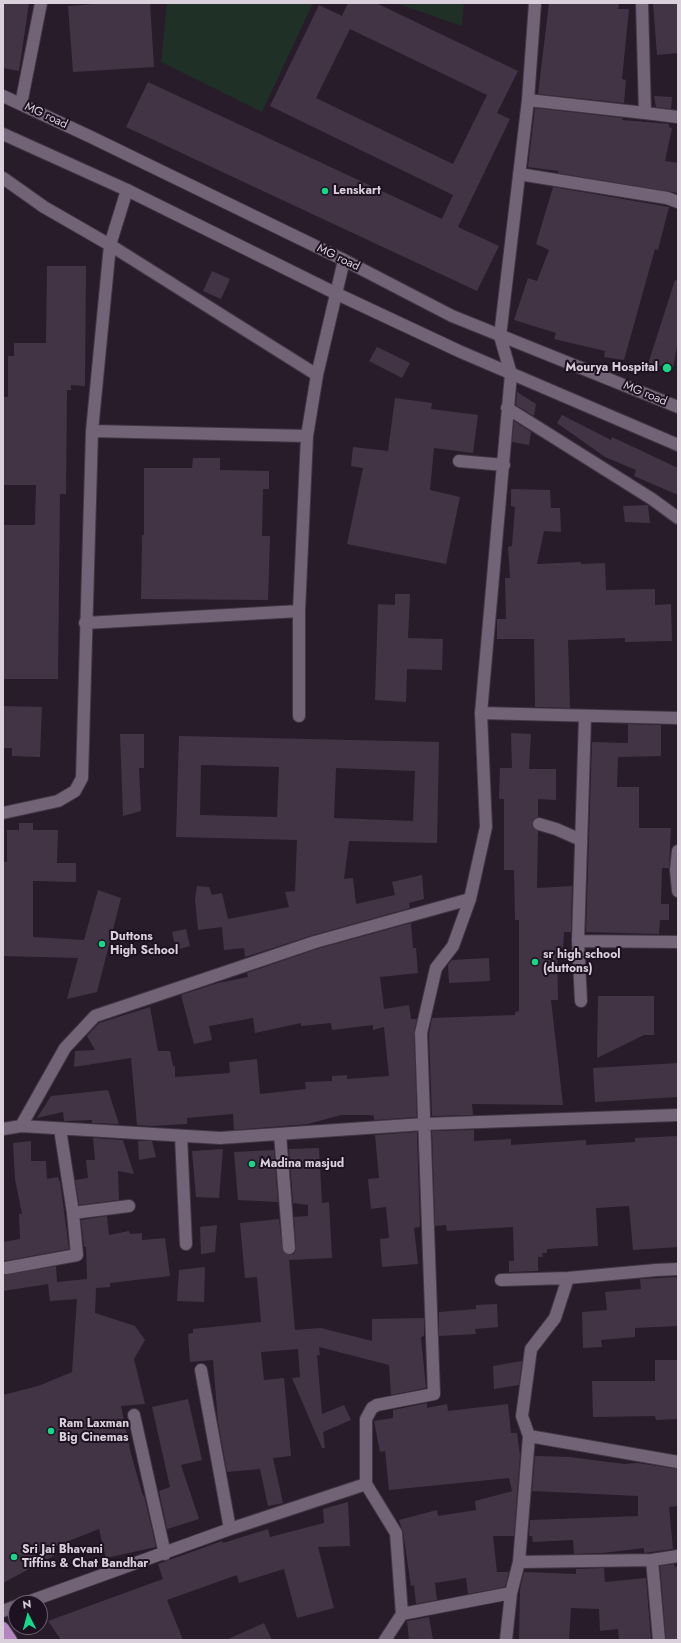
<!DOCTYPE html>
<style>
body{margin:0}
#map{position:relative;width:681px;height:1643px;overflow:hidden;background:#281c2b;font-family:Jost,sans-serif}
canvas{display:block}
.frame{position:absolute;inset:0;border:4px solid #d9d0db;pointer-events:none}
.north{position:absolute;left:8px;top:1595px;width:40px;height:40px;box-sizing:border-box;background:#1e1222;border:1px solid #695e6c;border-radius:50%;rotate:354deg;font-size:11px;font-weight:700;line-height:16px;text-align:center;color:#d9d0db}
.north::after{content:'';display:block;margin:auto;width:14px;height:18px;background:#15d989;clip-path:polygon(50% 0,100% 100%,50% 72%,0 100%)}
</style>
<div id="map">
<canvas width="681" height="1643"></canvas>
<div class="frame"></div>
<div class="north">N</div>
</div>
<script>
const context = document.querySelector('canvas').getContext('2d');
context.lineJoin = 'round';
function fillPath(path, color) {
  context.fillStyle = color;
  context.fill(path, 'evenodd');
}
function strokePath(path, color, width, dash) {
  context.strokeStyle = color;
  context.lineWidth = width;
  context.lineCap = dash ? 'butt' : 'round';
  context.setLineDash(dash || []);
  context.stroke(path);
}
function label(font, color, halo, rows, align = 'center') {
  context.font = font + ' Jost,sans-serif';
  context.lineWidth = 4;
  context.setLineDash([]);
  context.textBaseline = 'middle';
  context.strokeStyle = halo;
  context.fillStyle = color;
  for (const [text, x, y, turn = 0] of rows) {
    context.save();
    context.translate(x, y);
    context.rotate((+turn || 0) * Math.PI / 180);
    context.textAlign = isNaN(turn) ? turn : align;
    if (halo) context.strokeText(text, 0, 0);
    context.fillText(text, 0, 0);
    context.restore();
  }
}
const green = new Path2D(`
 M167 3H313L262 112 161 62Z
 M396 3H464L462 26Z`);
const building = new Path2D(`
 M3 3H29L19 71 3 68Z
 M108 3H150L154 67 73 72 68 6Z
 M348 3H376L518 71 497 113 510 119 458 227 499 246 477 291 126 127 148 82 442 219 453 195 270 106 319 5 342 16ZM350 29 487 95 453 164 316 98Z
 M549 3H619L618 9H629L622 79 626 80 624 103 538 94Z
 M653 3H678V53L657 55Z
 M654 96 672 97 671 109 656 107Z
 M535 108 623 118 622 120 669 124V127L672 128 665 161 678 163V193L558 173V171L528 167Z
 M553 187 669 207 658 250 655 249 624 360 604 357 605 351 554 339 556 333 514 320 528 278 537 281 549 250 536 244Z
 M47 266H86L85 386 71 385V390H67L66 494H60L58 679H3V525H35L36 485H3V397H8V356H14V343H46Z
 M212 271 230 279 221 299 203 291Z
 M675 280 678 281V341L673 368 648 364Z
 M377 347 410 363 402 378 369 361Z
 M517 392 536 404 534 416 516 405Z
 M395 398 432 403 431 409 478 415 473 453 434 448 430 490 460 497 446 564 347 544 363 468 351 466 353 447 388 451Z
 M562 415 611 440 612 437 678 468V495L634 476 636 470 605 457 557 423Z
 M514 421 531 432 529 445 512 442Z
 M193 458H220V470L269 471V489H263L262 536H270L268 600 141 599 142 535H144V468H192Z
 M511 489 550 490 551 508H560L561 532 544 531 537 564 581 562V564L605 563 606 590 655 589V605L671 604 672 641 625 642V638L568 640 570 708 535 707 534 639H497V619H506L505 578H510L508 547 512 546 515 507 511 506Z
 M648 505 650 523 625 522 623 506Z
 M395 594H410L408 638 443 639 442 670 407 669 406 702 375 700 378 604 395 605Z
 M3 706 42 707 40 757 12 756V748H3Z
 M628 724 661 725V756L618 757 617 787H639V828H671L669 868H662L661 904H669V920H660L659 934 586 932 592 742 628 743Z
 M511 733 531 734 529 769H556V800L538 799V817L534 819 532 825 538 831 537 888 572 886 571 932H564L563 948H557L558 1000H551L563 1105 472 1104 473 1115 432 1116 429 1034 432 1018 515 1015V1012L519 1011V920H515L514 870H504V799H499L500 768H512Z
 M120 734H144V768H139L141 811 123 816Z
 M179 736 439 742 437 843 349 841 344 879 353 878 356 904 395 895 392 882 422 875 424 899 409 903 410 908 313 935 245 957 244 948 224 950 222 927 198 930 195 899 197 886 209 887 212 895 222 893 228 919 289 907 285 892 295 891 297 840 176 837ZM201 765 279 767 277 817 200 815ZM336 768 415 771 413 821 334 818Z
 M19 823H33V830H58L57 863H76V882L33 881V937L84 940 98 890 121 898 97 992 67 999 78 958 3 956V862H7V830H19Z
 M411 923 413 948H416L418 973 380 977 384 1009 409 1005 411 1019H417L414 1033 417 1117 374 1120V1116L370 1115H341L308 1124 234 1130 233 1114 187 1118V1124L152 1126 137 1125 131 1058 74 1067 75 1051 95 1050 87 1036 99 1023 150 1007 158 1051H170L173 1066H175V1077L230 1073 229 1062 257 1059 260 1094 306 1089 305 1082 332 1081V1076L347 1075V1079L389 1076 384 1027 373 1030V1025L332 1030 331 1023 301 1026V1023L255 1033 253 1018 209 1026 212 1040 194 1044 181 995 218 983 248 977 247 973 317 949Z
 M186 929 190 946 176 950 172 932Z
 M489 958 490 981 449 983 448 965 452 960Z
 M598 996H654V1035H644L597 1058Z
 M678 1063V1097L595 1102 593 1068Z
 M108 1090 119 1124 92 1123V1120L64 1121 63 1112 37 1118 51 1096Z
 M474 1130V1141L511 1139V1145L586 1140V1145L635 1142V1138L678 1136V1247L633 1250 629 1206 596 1208 598 1246 547 1249V1253H542L543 1257H538V1271L509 1272V1261H514L513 1227 447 1231 446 1225 435 1226 432 1131Z
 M417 1132 420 1227 414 1228 418 1264 382 1267 380 1239 389 1238 386 1207 371 1209 368 1179 379 1178 375 1135Z
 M93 1138 123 1140 134 1174 118 1171 119 1200 79 1205 75 1180 88 1178 86 1160H95Z
 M31 1141V1161H46L47 1179 58 1177 59 1181H60L69 1249 3 1261V1242L20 1239 19 1214H22L15 1179 13 1143Z
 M138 1141H152L156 1157 139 1160Z
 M319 1148 322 1203 329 1202 332 1258 289 1260 295 1330 321 1328 372 1341V1319L424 1318V1336L421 1337 426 1388 391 1395 389 1365 319 1347 320 1355H317L322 1414 344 1405 351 1420 323 1432 325 1448H322L292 1378 300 1377 298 1349 261 1352 264 1380 284 1378 291 1456 273 1458 283 1503 268 1506 260 1469 227 1472 218 1422 213 1360 190 1362 188 1334 193 1333V1329L261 1322 257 1277 245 1278 240 1223 279 1219 283 1252 289 1255 294 1254 296 1247 294 1217 308 1216V1205L293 1203 289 1149Z
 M223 1149 219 1198 196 1197 192 1151Z
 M274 1150 278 1202 238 1200 234 1152Z
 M107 1216 109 1235 129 1231 130 1234 142 1233V1240L165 1238 170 1276 110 1283V1287L96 1288 95 1313 135 1326 145 1340 134 1359 145 1404 121 1406 131 1454 143 1496 144 1495 156 1547 106 1558 99 1529 51 1548 55 1555 3 1583V1395L38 1386 72 1372 77 1299 50 1301 48 1284 3 1291V1275L56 1266 57 1282 87 1279 86 1247H84L81 1220Z
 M217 1225 215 1252 201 1254 200 1227Z
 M205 1267 204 1302 177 1301 179 1270Z
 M678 1277V1326L635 1328V1337L601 1340 602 1347 583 1348 582 1312 607 1310 605 1292 641 1289 640 1279Z
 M497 1304 498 1327 475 1329 476 1334 439 1336V1312L476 1309V1305Z
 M655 1360H678V1419L656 1420 655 1416 593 1417 592 1381H655Z
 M522 1361 519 1385 494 1389 493 1366Z
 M188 1399 202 1460 181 1465 199 1519 167 1529 159 1491 170 1487 152 1407Z
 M427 1403V1408L447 1404 448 1411 508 1404 511 1433H517L520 1455 514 1536H493L497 1572H509L505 1587 468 1594 466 1578 435 1583 437 1600 416 1604 414 1585 411 1586 403 1532 399 1520 437 1510 438 1516 476 1510 475 1501 513 1491H512L509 1478 389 1490 385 1451 380 1452 374 1421 393 1418V1410Z
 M535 1456 569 1457 624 1464 637 1463 678 1469V1506L669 1507 673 1549 644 1553V1548L602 1553 574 1554 573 1540 533 1542 532 1536H529L530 1520 638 1516V1496L532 1491Z
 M348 1502 350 1546 318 1547 334 1608 297 1618 284 1569 239 1583 237 1575 167 1600 183 1640H61L48 1621 163 1579 158 1564 222 1541 223 1543 268 1529 270 1537 324 1523 323 1509Z
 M674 1564 675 1567 678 1566V1640H666L660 1566Z
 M604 1568 605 1582 646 1578 651 1640H619L618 1629 600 1631 599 1609 571 1608 569 1640H519L520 1589 524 1572 576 1574V1569Z
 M429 1617 433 1640H409L407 1621Z
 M264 1623 272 1640H226Z`);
const street = new Path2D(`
 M642 3 645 113 678 117
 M528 100 645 113
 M21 104 41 3
 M519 174 667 198 678 202
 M3 178 44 207 110 245 317 375
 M507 408 652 499 678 518
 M92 431 307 436
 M459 461 504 465
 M85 623 299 611
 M481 713 678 718
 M299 716V611L307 436 317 375 344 260
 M3 813 58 801 75 791 82 778 92 431 110 245 127 190
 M539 824 556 829 581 840
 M678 851 676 870 678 891
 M578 941 678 942
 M581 1001 578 941 585 717
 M21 1126 65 1048 95 1016 315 942 470 899
 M3 1129 21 1126 220 1138 424 1124 678 1115
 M60 1129 73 1213 129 1206
 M280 1134 289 1248
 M181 1136 186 1244
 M6 1268 77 1255 73 1213
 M501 1280 568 1278 656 1270 678 1269
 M201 1370 230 1529
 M134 1415 165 1554
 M529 1436 678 1462
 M652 1560 659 1640
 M519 1562 529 1436 522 1416 531 1349 555 1318 568 1278
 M25 1603 230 1529 366 1484
 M3 1611 16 1606
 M402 1614 511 1593
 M385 1640 402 1614 396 1533 366 1484V1419L372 1408 377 1405 434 1394 421 1033 436 968 453 946 470 899 486 827 481 713 511 374 500 336 528 100 535 3
 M506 1640 511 1593 519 1562 652 1560 678 1556`);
const secondary = new Path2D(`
 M3 96 91 137 344 260 452 316 678 407
 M3 134 127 190 335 293 461 352 678 445`);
const highway = new Path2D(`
 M3 1628 11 1640`);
const markers = [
 [325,191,4,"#15d989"],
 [667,368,5,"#15d989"],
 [102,944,4,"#15d989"],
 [535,962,4,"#15d989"],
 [252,1164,4,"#15d989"],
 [51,1431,4,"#15d989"],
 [14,1557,4,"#15d989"]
];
const streetNames = [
 ["MG road",46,116,25],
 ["MG road",338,258,26],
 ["MG road",645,394,22]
];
const poiNames = [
 ["Lenskart",333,191],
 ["Mourya Hospital",658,368,"right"],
 ["Duttons",110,937],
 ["High School",110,951],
 ["sr high school",543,955],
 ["(duttons)",543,969],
 ["Madina masjud",260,1164],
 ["Ram Laxman",59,1424],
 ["Big Cinemas",59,1438],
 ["Sri Jai Bhavani",22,1550],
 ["Tiffins & Chat Bandhar",22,1564]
];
fillPath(green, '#1f3026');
fillPath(building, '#423445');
strokePath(street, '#413644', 14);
strokePath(secondary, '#413644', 14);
strokePath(highway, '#413644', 14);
strokePath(street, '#726376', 12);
strokePath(secondary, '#726376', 12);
strokePath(highway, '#b585c2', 12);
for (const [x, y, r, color] of markers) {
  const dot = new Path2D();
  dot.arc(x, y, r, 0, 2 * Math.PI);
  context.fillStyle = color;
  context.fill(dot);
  strokePath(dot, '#1e1222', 1.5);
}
label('12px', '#d9d0db', '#1e1222', streetNames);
label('bold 12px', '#d9d0db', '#1e1222', poiNames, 'left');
</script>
